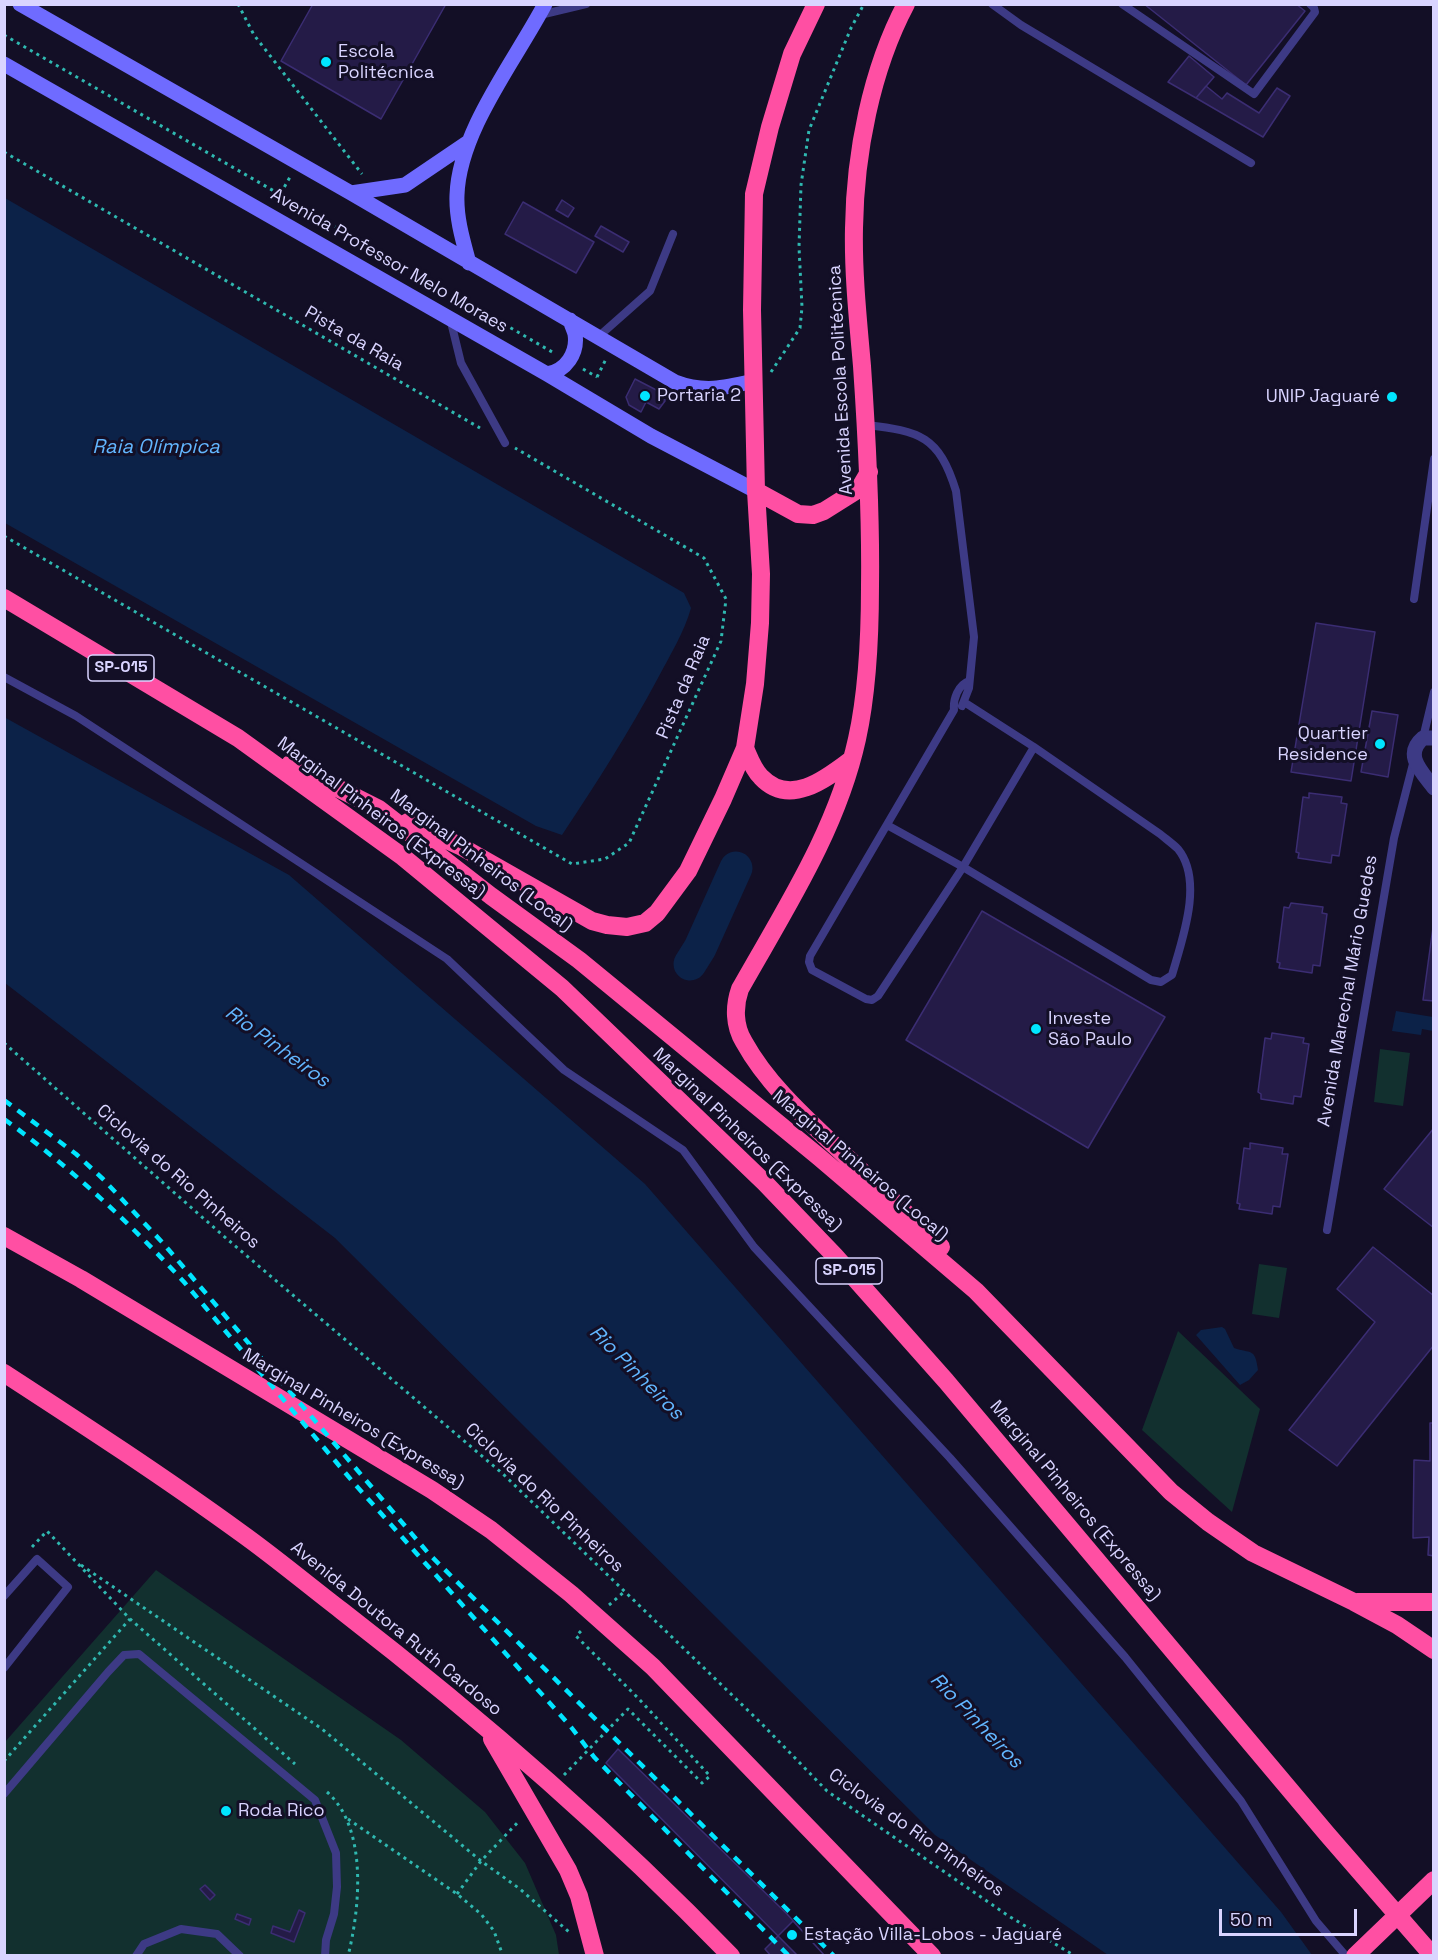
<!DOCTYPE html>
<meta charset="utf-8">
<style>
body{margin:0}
#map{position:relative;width:1438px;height:1960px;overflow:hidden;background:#130f26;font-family:"Space Grotesk",sans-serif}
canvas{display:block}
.frame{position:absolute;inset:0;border:6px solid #d9d4ff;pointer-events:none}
.scale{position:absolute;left:1219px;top:1909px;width:138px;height:27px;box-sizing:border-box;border:3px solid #d9d4ff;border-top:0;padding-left:8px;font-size:18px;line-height:21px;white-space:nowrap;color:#d9d4ff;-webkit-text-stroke:4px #130f26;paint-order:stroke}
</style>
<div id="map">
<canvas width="1438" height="1960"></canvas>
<div class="frame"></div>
<div class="scale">50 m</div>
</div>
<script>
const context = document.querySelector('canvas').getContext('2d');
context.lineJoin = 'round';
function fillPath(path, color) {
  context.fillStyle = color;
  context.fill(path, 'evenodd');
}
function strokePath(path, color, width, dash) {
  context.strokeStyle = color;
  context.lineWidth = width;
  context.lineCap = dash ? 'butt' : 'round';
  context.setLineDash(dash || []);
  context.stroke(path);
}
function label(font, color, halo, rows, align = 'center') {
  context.font = font + ' "Space Grotesk",sans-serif';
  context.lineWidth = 6;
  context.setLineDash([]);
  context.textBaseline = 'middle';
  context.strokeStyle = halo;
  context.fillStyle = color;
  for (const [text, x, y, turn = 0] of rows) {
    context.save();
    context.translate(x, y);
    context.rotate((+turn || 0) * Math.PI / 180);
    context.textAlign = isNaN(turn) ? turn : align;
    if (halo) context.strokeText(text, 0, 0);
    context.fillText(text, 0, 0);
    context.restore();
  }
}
const green = new Path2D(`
 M1380 1049 1410 1053 1403 1106 1374 1102Z
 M1259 1264 1287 1268 1279 1318 1252 1314Z
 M1178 1331 1260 1409 1232 1512 1142 1430Z
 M156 1570 401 1740 485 1812 525 1863 556 1935 559 1955 5 1956V1742Z`);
const water = new Path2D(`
 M5 198 684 593 691 608C684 633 670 655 658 678 629 732 596 784 562 835L536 826 5 523Z
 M4 717 289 875 645 1184 1281 1912 1312 1955H1108L935 1835 335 1238 5 983Z
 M1396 1011 1433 1017V1031L1422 1029 1421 1035 1392 1031Z
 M1222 1327 1225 1329 1234 1348C1251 1354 1255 1347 1258 1370L1249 1380 1240 1385 1196 1335 1201 1330Z`);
const river = new Path2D(`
 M690 964 700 948 736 868`);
const building = new Path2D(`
 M313 4H446L381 119 281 61Z
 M1144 4H1296L1305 11 1246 85Z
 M1189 56 1214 77 1196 98 1168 82Z
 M1206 86 1222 99 1227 93 1259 113 1277 88 1290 96 1263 137 1196 98Z
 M562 200 574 208 568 217 556 210Z
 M523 202 594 242 576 273 505 234Z
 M601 226 629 242 623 252 595 236Z
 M635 379 664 394 665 401 659 409 646 402 641 412 629 405 626 397Z
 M1316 623 1375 632 1351 781 1291 772Z
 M1372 711 1398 715 1388 777 1361 772Z
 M1309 793 1342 797 1341 803 1347 804 1339 856 1332 855 1331 863 1298 858 1299 853 1296 852 1303 797 1309 798Z
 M1291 903 1323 907 1322 913 1327 914 1320 966 1313 965 1312 973 1279 968 1280 963 1277 962 1284 907 1289 908Z
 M982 911 1165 1017 1088 1148 906 1040Z
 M1434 920V1001L1423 1000Z
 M1272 1033 1304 1038 1303 1043 1309 1044 1301 1097 1294 1096 1293 1104 1261 1099V1094L1258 1092 1265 1038 1271 1039Z
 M1434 1128V1228L1384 1189Z
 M1250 1143 1283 1148 1282 1154H1288L1280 1207 1273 1206 1272 1214 1239 1209 1240 1204 1237 1203 1244 1148 1250 1149Z
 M1373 1247 1434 1296V1345L1337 1466 1289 1430 1375 1322 1337 1289Z
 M1430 1423H1434V1556L1428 1555 1429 1537 1413 1538 1414 1460 1430 1461Z
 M618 1749 787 1914 825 1956H798L606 1763Z
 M205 1885 215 1895 210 1900 200 1889Z
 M299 1910 305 1913 294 1942 271 1933 273 1926 290 1932Z
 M237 1914 251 1919 249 1925 235 1919Z
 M793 1921 825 1956H771L765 1949Z`);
const path = new Path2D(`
 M238 4 254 35 362 174
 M4 35 554 353
 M4 152 480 428
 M277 200 290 177
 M583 369 597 377
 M771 372 800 328 802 307 799 247 801 185 809 130 851 28 864 4
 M597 377 606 359
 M4 536 572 864 605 859 629 843 721 641 726 599 704 558 515 448
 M4 1043 227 1239 503 1474 761 1723 827 1791 1007 1915 1075 1956
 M32 1547 47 1531 130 1619 295 1764
 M81 1565 322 1729 481 1861 520 1889 569 1932
 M609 1605 624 1592
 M4 1761 130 1619
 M564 1775 628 1709 702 1783 710 1776 638 1698 576 1636 584 1628
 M327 1792C368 1828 360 1908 348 1956
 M348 1819 457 1894 481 1914 494 1931 503 1956
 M457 1894 481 1861 520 1820`);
const lane = new Path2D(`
 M992 4 1021 25 1251 163
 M1122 4 1254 94 1315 12 1314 8 1310 4
 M540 15 586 4
 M450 318 461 363 505 443
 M598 337 650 291 673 234
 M866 425C920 431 939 436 956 491L974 637 969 688 962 706
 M1414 599 1434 459
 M4 677 76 716 447 959 564 1070 683 1150 754 1247 950 1458 1125 1657 1241 1801 1316 1921 1346 1956
 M969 681C958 685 953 699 954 710L810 956 809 962 812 970 866 999 872 1000 878 996 963 867 1034 747
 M1423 738 1434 692
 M887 825 963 867 1151 980 1161 982 1172 975C1182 940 1204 881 1178 849 1173 844 1166 839 1160 834L1034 747 964 702
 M1327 1230 1394 838 1414 760
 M4 1596 37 1559 68 1587 4 1668
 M4 1794 108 1672 124 1655 139 1654 315 1800 336 1853 337 1887 334 1914 326 1940 325 1956
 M136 1956 144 1944 181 1929 217 1934 240 1956`);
const street = new Path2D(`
 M1434 738H1423C1403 755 1422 772 1434 788`);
const secondary = new Path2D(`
 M20 4 351 193 675 382C704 393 724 388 754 381
 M4 64 547 374 651 436 756 491
 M351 193 405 185 467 143
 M469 263C463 241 456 218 457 195 459 131 515 61 545 4
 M547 374C566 371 578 353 575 334 574 330 571 324 570 320`);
const highway = new Path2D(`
 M906 4C871 70 855 154 854 228 853 273 858 320 862 366 867 439 871 512 870 586 870 637 868 689 857 739 837 830 785 909 740 989 734 1006 734 1026 744 1042 766 1082 802 1115 835 1146 870 1179 906 1213 941 1247
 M756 491 798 514 813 515 824 511 859 489 869 472
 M4 598 238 738 403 857 562 988 765 1183 835 1256 946 1381 1327 1834 1433 1956
 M745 748C749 757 753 769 761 777 790 808 827 778 852 759
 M290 764 379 809 491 896 579 960 819 1157 976 1291 1171 1492 1208 1522 1253 1553 1354 1602 1397 1625 1434 1650
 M408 822 460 846 592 921 607 925 627 927 645 923 657 913 688 871 723 799 745 748 755 684 760 623 761 574 756 491 752 310 754 194 770 127 792 54 816 4
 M4 1236 81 1279 432 1490 491 1530 571 1594 653 1667 932 1956
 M4 1373C84 1425 164 1477 241 1533 276 1558 308 1585 342 1611 479 1717 610 1831 731 1956
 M1357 1602H1434
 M492 1739 568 1870 579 1896 595 1956
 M1355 1956 1434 1880`);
const rail = new Path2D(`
 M4 1100 76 1154 103 1179 162 1242 429 1554 834 1956
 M4 1119C70 1167 129 1222 184 1282L353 1482 571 1727 594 1757 789 1956`);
const markers = [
 [326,62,6,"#00e5ff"],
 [645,396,6,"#00e5ff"],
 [1392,397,6,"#00e5ff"],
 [1380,744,6,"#00e5ff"],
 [1036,1029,6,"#00e5ff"],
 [226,1811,6,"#00e5ff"],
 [792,1935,6,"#00e5ff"]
];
const shields = [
 [121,668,66],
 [849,1271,66]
];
const shieldNames = [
 ["SP-015",121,668],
 ["SP-015",849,1271]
];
const poiNames = [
 ["Escola",338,52],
 ["Politécnica",338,73],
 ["Portaria 2",657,396],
 ["UNIP Jaguaré",1380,397,"right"],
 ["Quartier",1368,734,"right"],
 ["Residence",1368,755,"right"],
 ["Investe",1048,1019],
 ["São Paulo",1048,1040],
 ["Roda Rico",238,1811],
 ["Estação Villa-Lobos - Jaguaré",804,1935]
];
const streetNames = [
 ["Avenida Professor Melo Moraes",389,261,30],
 ["Pista da Raia",354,339,30],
 ["Avenida Escola Politécnica",841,380,-93],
 ["Pista da Raia",684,687,-67],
 ["Marginal Pinheiros (Expressa)",381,818,37],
 ["Marginal Pinheiros (Local)",481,861,37],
 ["Avenida Marechal Mário Guedes",1348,991,-80],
 ["Marginal Pinheiros (Expressa)",747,1140,44],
 ["Marginal Pinheiros (Local)",860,1166,40],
 ["Ciclovia do Rio Pinheiros",178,1177,41],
 ["Marginal Pinheiros (Expressa)",353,1419,31],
 ["Ciclovia do Rio Pinheiros",544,1498,43],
 ["Marginal Pinheiros (Expressa)",1075,1501,50],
 ["Avenida Doutora Ruth Cardoso",396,1629,39],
 ["Ciclovia do Rio Pinheiros",916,1833,35]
];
const waterNames = [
 ["Raia Olímpica",156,448],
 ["Rio Pinheiros",277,1047,36],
 ["Rio Pinheiros",636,1373,45],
 ["Rio Pinheiros",976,1721,46]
];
fillPath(green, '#12302f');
fillPath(water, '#0c2248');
strokePath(river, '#0c2248', 33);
fillPath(building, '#241b47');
strokePath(building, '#3b2d73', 1.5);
strokePath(path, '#2fb8b0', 3, [3, 4.5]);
strokePath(lane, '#3d3a85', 8);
strokePath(street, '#3d3a85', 15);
strokePath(secondary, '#6f6bff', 15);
strokePath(highway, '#ff4fa3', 18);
strokePath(rail, '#00e5ff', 4.5, [9, 8]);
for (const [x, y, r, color] of markers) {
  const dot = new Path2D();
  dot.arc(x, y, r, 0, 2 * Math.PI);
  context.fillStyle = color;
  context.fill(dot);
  strokePath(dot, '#130f26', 2);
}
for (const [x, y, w] of shields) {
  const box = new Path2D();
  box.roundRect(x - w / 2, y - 13, w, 26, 4.5);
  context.fillStyle = '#130f26';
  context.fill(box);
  strokePath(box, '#d9d4ff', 1.5);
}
label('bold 16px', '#d9d4ff', null, shieldNames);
label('18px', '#d9d4ff', '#130f26', poiNames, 'left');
label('18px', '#d9d4ff', '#130f26', streetNames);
label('italic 20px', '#62b6ff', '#130f26', waterNames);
</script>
